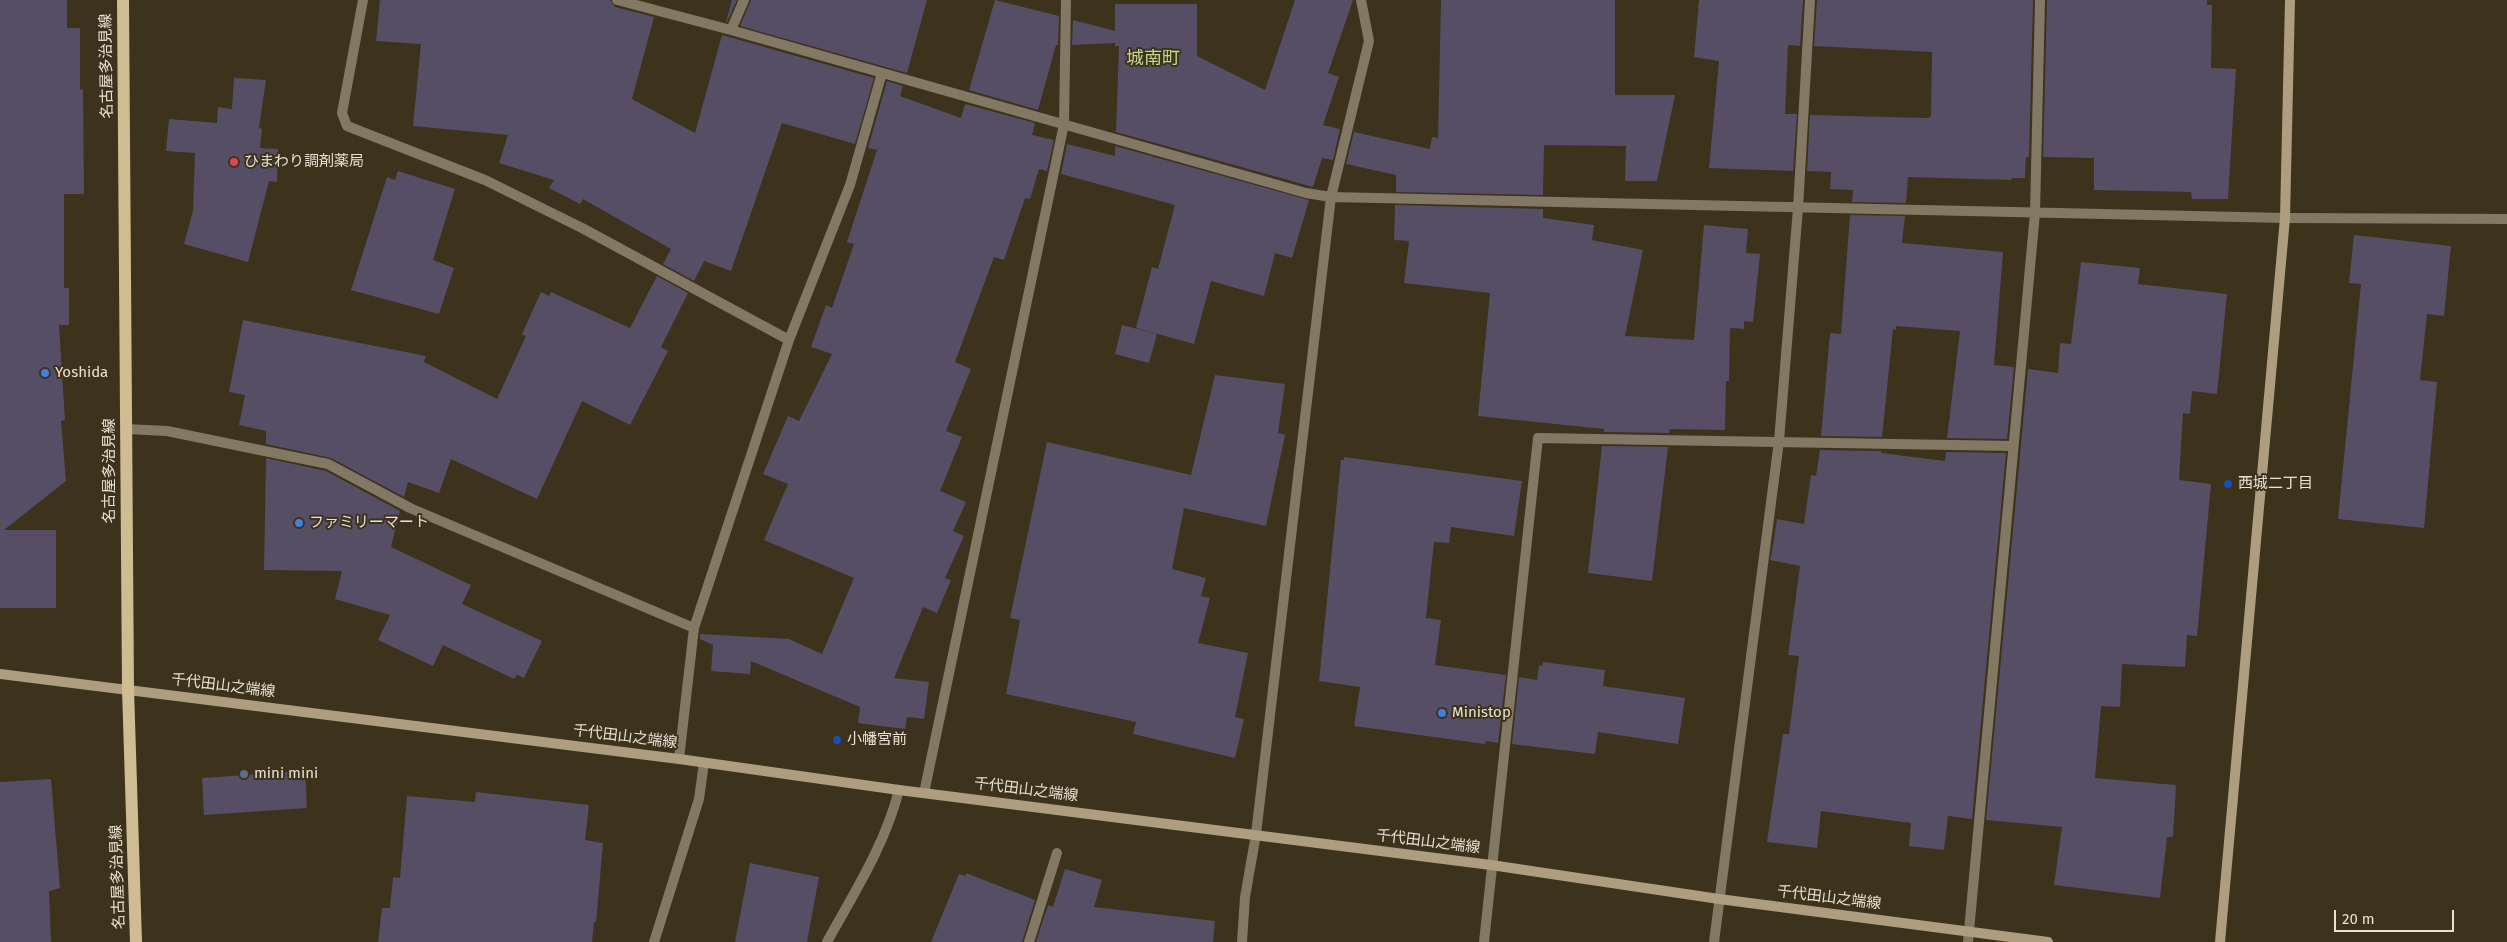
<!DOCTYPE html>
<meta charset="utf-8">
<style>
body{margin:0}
#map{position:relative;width:2507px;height:942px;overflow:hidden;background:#3d321c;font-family:"Fira Sans",sans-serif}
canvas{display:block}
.scale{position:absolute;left:2334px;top:910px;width:120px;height:22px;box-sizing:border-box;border:2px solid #e8e1d4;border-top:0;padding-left:6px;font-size:15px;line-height:18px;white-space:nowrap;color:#e8e1d4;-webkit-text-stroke:4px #3d321c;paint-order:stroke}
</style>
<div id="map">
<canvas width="2507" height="942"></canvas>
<div class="scale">20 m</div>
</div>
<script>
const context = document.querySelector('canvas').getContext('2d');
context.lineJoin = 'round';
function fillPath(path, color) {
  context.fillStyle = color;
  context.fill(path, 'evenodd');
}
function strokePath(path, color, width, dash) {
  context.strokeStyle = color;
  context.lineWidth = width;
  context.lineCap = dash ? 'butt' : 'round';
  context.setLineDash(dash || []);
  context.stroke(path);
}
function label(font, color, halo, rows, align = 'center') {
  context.font = font + ' "Fira Sans","Noto Sans JP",sans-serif';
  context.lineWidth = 4;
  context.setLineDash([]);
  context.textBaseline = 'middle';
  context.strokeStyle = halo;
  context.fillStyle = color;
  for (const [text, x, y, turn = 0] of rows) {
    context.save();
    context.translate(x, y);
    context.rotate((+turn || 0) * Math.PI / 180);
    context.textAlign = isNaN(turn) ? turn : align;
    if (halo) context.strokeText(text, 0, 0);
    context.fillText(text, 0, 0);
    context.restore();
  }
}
const building = new Path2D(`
 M0 0H67V28H80V90L83 89 84 194H64V288H69V325H59L65 420 61 421 66 481 4 530H56V608H0Z
 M380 0H610L615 7 654 17 632 99 695 133 722 35 874 78 855 144 782 123 731 271 704 261 694 281 663 264 671 249 583 199 580 204 549 188 554 180 499 163 508 135 413 126 421 44 376 41Z
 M732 0H737L727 22H726Z
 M751 0H927L907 73 740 26Z
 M995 0 1059 16 1058 45H1056L1038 110 969 90Z
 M1295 0H1353L1328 73 1339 77 1323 125 1340 129 1333 160 1322 158 1313 187 1116 132 1119 46H1115V43L1072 45 1073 20 1115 31V4H1197V56L1265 90Z
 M1441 0H1615V95H1675L1657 181H1625L1626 146 1544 145 1543 195 1396 192V175L1346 164 1354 132 1430 149 1432 137 1438 138Z
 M1699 0H1803L1800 46 1788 45 1785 114H1797L1793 171 1709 168 1719 61 1694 57Z
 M1817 0H2033L2029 157H2026L2025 178H2012L2011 180 1908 177 1906 203 1852 202 1853 190 1830 189 1831 172 1807 171 1810 115 1928 118 1931 116 1932 52 1814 46Z
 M2047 0H2207V5H2212L2211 68 2236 69 2228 199H2192L2191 192 2094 190V158L2043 157Z
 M234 78 266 80 259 128 262 129 260 148 278 149 277 182 269 181 248 262 184 244 193 211 195 153 166 151 169 119 217 123 218 107 232 109Z
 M887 81 903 86 900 96 961 118 965 104 1035 123 1032 135 1054 140 1047 171 1039 169 1030 199 1025 198 1004 260 994 257 955 362 971 369 946 431 962 437 940 491 966 502 953 531 964 536 945 578 951 580 937 613 923 607 894 678 929 682 924 719 907 717 905 729 858 723 860 707 751 661 750 674 711 671 713 645 700 639V634L789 639 822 654 854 578 764 540 788 484 763 474 788 416 799 421 832 354 811 347 826 305 832 308 854 244 847 242 877 150 868 148Z
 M1067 144 1115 156V146L1309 200 1292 258 1275 253 1264 296 1211 281 1194 344 1136 328 1152 267 1158 269 1175 205 1061 174Z
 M398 171 455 189 433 260 454 268 439 314 351 290 387 177 395 180Z
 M1395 205 1543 209V218L1594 225 1592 240 1643 250 1625 336 1694 340 1704 225 1748 229 1746 253 1760 254 1753 322 1744 321V329L1730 328 1729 381H1726L1725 430 1670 429 1669 433 1604 432V429L1478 416 1490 293 1404 283 1409 241 1394 240Z
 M1850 215 1905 216 1902 243 2003 252 1994 365 2014 367 2007 439 1947 438 1960 331 1896 326V330L1893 329 1882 437 1821 436 1830 333 1841 334Z
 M2354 235 2451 246 2444 316 2427 314 2420 380 2437 382 2424 528 2338 519 2361 284 2349 283Z
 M2081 262 2140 268 2138 284 2227 294 2217 394 2192 391 2190 414 2183 413 2179 480 2211 484 2197 636 2187 635 2185 667 2122 664 2120 707 2101 706 2095 778 2176 785 2173 837H2167L2160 898 2054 885 2062 827 1986 820 2028 369 2058 373 2060 343 2071 344Z
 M657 276 688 293 661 347 668 351 630 425 582 401 537 499 451 459 439 493 408 482 404 497 331 458 266 444V431L239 425 245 395 229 392 243 320 426 356 424 362 497 399 526 336 522 334 541 292 549 296 551 292 630 328Z
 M1122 325 1157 334 1149 363 1115 354Z
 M1215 375 1285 384 1278 433 1285 435 1266 526 1184 508 1172 569 1206 578 1201 596 1210 598 1198 643 1248 653 1235 717 1244 719 1235 758 1133 734 1136 722 1006 694 1020 620 1010 618 1047 442 1191 475Z
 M1602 446 1668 447 1652 581 1588 573Z
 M1820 450 1881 451V453L1945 461 1946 452 2006 453 1972 819 1948 816 1944 850 1909 846 1911 823 1821 811 1817 848 1767 842 1783 734H1789L1799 656 1788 655 1800 566 1770 560 1772 551 1777 519 1804 524 1811 475 1816 476Z
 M1344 457 1522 481 1514 536 1451 527 1449 543 1434 542 1426 618 1441 620 1435 665 1506 675 1498 743 1486 741 1485 744 1354 726 1360 687 1319 681 1341 460H1344Z
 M266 458 326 471 400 511 391 547 471 585 462 604 542 641 524 678 517 675 514 679 443 645 433 666 378 640 390 615 335 599 342 571 264 570Z
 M1543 662 1605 670 1603 686 1685 698 1678 744 1598 732 1595 754 1512 744 1519 677 1537 680 1539 665 1542 666Z
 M305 771 307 808 204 815 202 778Z
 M51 779 60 888 49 891 51 942H0V782Z
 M476 792 589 805 585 840 603 843 596 922H594L592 942H378L382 908H390L393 877 400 878 407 796 475 802Z
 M750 863 819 877 807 942H735Z
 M1065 869 1102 880 1094 907 1215 921 1213 942H1036L1048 905 1053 907Z
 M966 873 1035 900 1022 942H931L959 874 966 876Z`);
const street = new Path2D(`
 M363 0 342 113 347 126 485 180 582 228 789 340
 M617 0 731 30 1306 193 1331 197 2285 218 2507 219
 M731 30 744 0
 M126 429 167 431 328 464 410 508 694 628
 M679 759 694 628 789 340 850 185 882 73
 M924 793 1064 124 1066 0
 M654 942 699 799 704 763
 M827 942C854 893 885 845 899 790
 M1029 942 1057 853
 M1242 942 1245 897 1256 834 1331 197 1369 41 1361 0
 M1484 942 1538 438 2013 446
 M1714 942 1779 441 1798 208 1810 0
 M1968 942 2035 213 2040 0`);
const secondary = new Path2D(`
 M0 674 679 759 899 790 1491 865 1719 899 2048 942
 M2220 942 2285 218 2290 0`);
const primary = new Path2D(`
 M123 0 128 689 136 942`);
const markers = [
 [234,162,5,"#e0444e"],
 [45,373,5,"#3f7fe0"],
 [2228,484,5,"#1a4fb4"],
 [299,523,5,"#3f7fe0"],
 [1442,713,5,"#3f7fe0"],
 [837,740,5,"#1a4fb4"],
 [244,774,5,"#5c6f8a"]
];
const streetNames = [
 ["名古屋多治見線",107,66,-91],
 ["名古屋多治見線",110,471,-90],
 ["千代田山之端線",223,686,7],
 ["千代田山之端線",625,737,7],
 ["千代田山之端線",1026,790,7],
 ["千代田山之端線",1428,842,7],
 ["名古屋多治見線",118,877,-92],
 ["千代田山之端線",1829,898,7]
];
const poiNames = [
 ["ひまわり調剤薬局",244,162],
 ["Yoshida",55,373],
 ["西城二丁目",2238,484],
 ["ファミリーマート",309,523],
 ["Ministop",1452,713],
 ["小幡宮前",847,740],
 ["mini mini",254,774]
];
const quarterNames = [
 ["城南町",1153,59]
];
fillPath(building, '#554e65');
strokePath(street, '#827864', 10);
strokePath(secondary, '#ae9e7f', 10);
strokePath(primary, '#d0bc93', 12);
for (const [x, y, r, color] of markers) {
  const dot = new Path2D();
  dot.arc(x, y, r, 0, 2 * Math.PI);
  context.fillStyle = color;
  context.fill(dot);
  strokePath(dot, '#3d321c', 2);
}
label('15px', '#e8e1d4', '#3d321c', streetNames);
label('15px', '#e8e1d4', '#3d321c', poiNames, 'left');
label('18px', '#bfd88e', '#3d321c', quarterNames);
</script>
